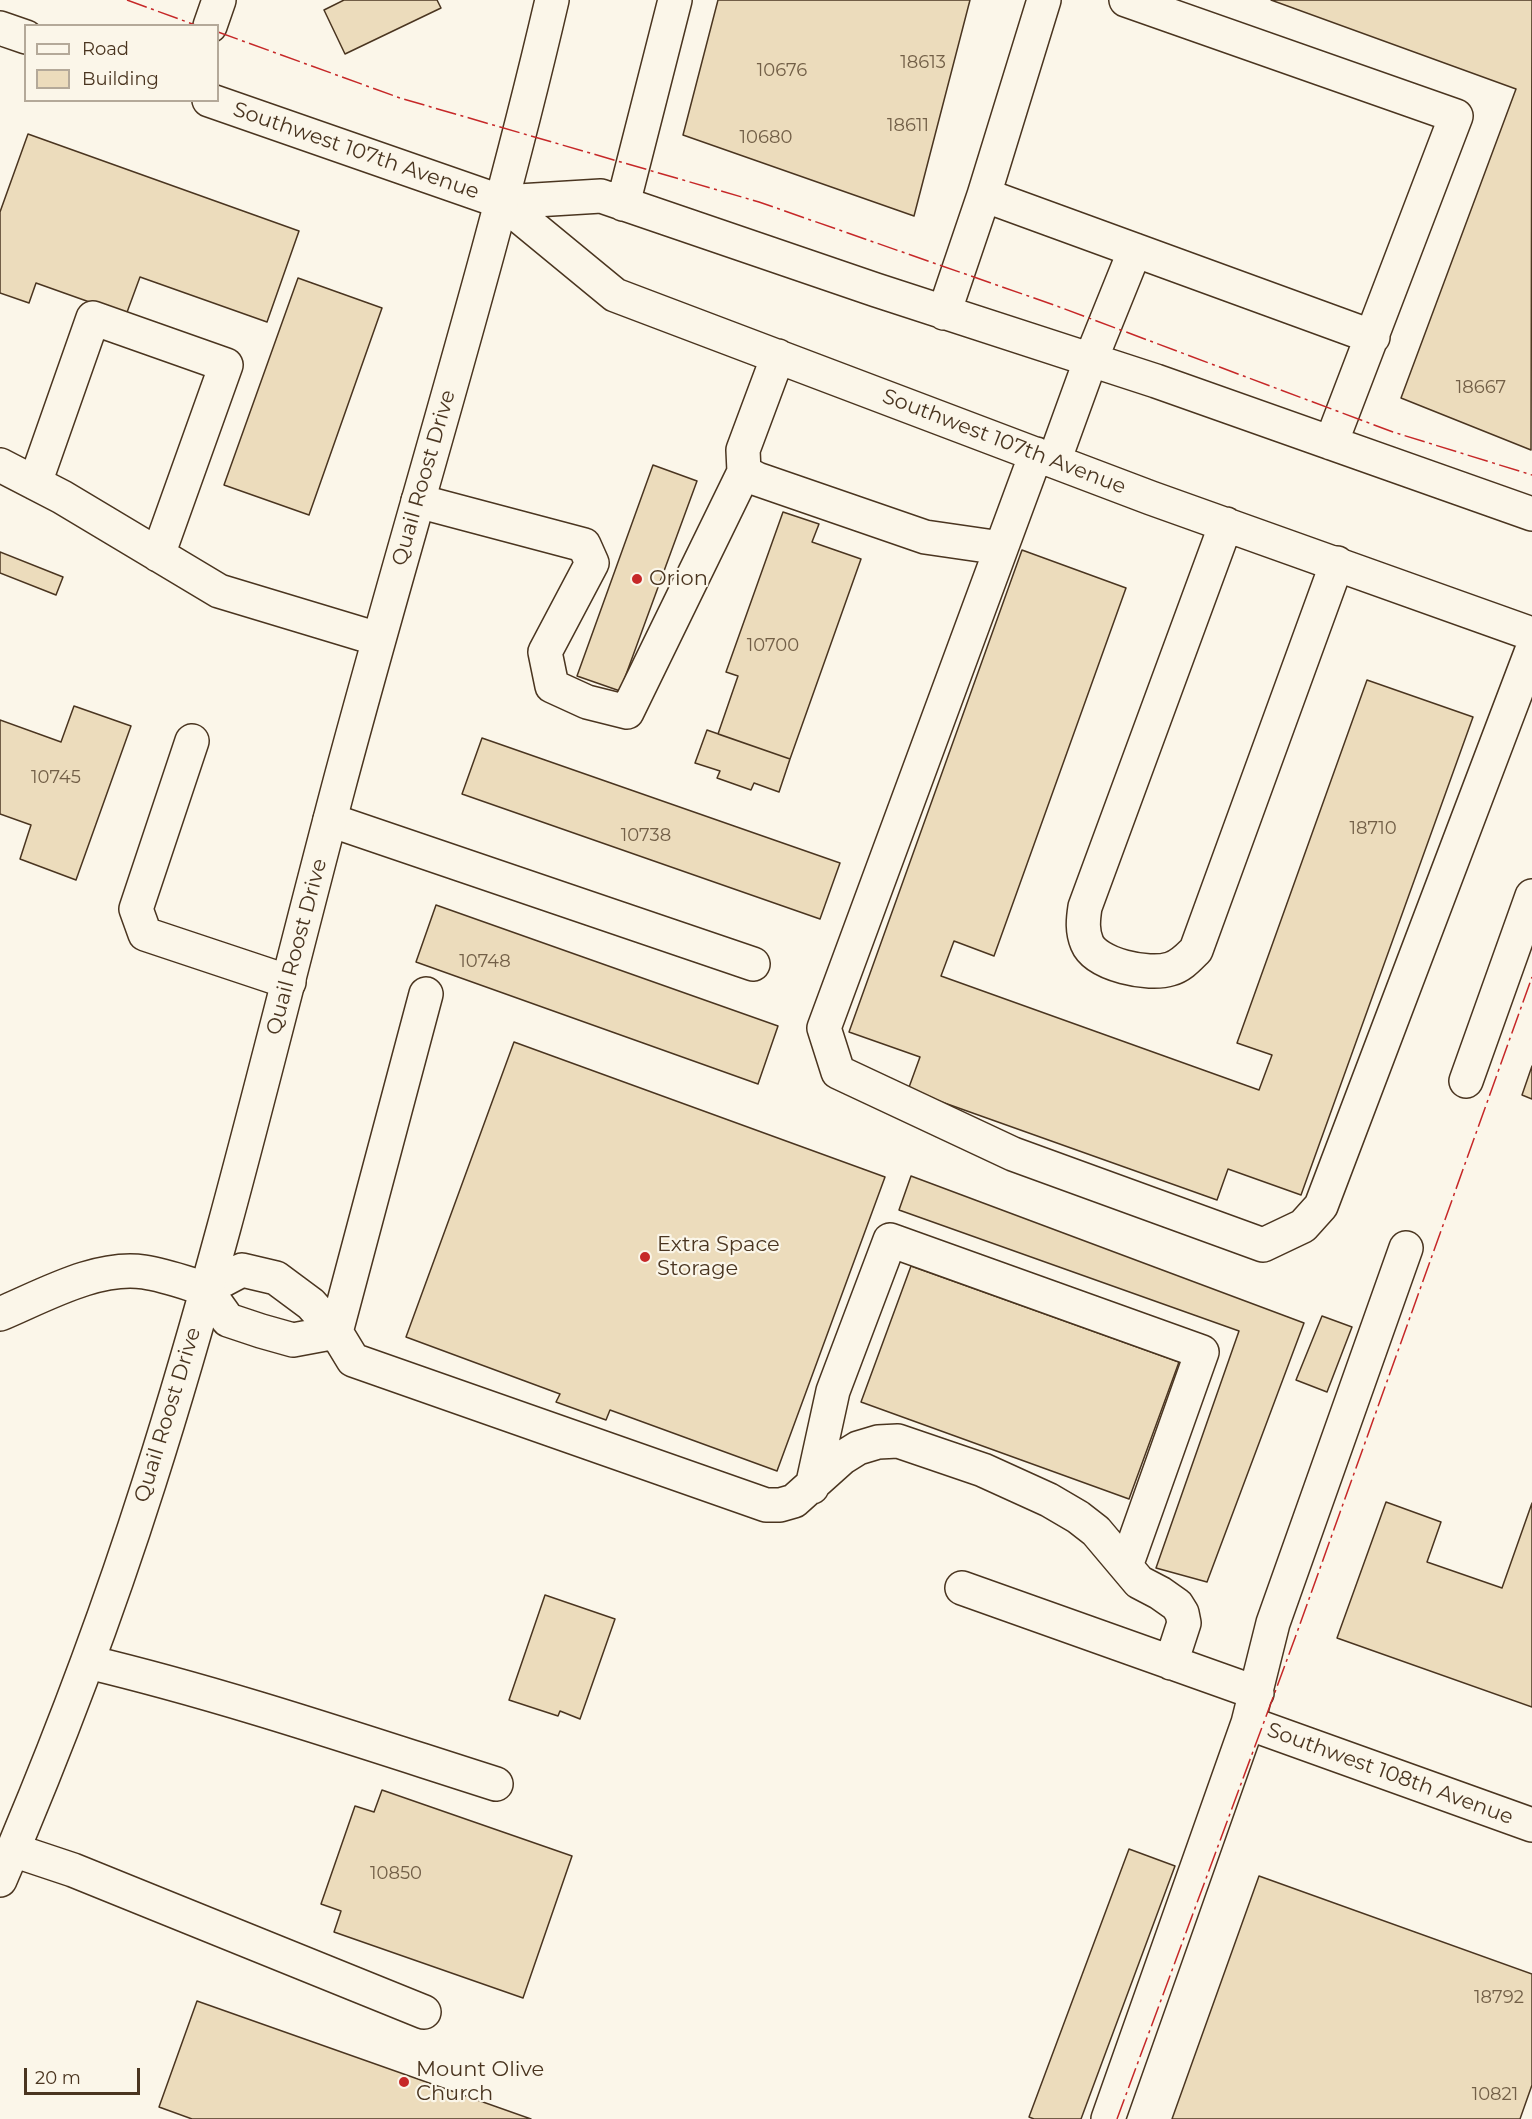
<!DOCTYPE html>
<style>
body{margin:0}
#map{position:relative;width:1532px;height:2119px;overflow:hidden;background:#fbf6e9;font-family:Montserrat,sans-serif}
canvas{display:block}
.legend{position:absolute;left:24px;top:24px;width:195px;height:78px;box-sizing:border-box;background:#fbf6e9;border:2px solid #b4a999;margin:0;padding:8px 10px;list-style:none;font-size:18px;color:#4a3520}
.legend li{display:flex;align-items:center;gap:12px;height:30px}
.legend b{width:30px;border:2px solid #b4a999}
.scale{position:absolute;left:24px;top:2068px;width:116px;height:27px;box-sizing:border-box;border:3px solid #4a3520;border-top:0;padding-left:8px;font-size:18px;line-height:21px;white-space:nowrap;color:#4a3520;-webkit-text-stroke:4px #fbf6e9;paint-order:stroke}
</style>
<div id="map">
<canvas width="1532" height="2119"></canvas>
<ul class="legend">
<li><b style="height:8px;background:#fbf6e9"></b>Road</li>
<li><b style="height:16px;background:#ecdcbc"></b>Building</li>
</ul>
<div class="scale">20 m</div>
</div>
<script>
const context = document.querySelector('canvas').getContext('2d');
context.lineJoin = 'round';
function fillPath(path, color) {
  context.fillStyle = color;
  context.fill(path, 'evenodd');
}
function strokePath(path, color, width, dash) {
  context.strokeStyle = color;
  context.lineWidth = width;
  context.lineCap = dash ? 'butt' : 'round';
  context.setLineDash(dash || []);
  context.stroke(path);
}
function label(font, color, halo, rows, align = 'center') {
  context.font = font + ' Montserrat,sans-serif';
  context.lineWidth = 4.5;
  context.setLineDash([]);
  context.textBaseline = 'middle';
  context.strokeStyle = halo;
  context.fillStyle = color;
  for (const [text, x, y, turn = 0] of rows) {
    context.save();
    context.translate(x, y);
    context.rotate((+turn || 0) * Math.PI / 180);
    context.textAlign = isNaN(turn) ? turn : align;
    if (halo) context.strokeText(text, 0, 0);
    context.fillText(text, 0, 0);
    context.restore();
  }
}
const building = new Path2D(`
 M344 0H437L441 8 345 54 324 10Z
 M718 0H970L914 216 683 135Z
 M1271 0H1532L1531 450 1401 398 1516 89Z
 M28 134 299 231 267 322 140 277 126 315 36 283 29 303 0 293V212Z
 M298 278 382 308 309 515 224 485Z
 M653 465 697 481 620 691 577 676Z
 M783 512 819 524 812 542 861 559 790 759 718 734 738 676 726 672Z
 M1022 550 1126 588 994 956 954 941 941 976 1259 1090 1272 1055 1237 1043 1367 680 1473 717 1301 1195 1228 1169 1217 1200 908 1090 920 1057 849 1032Z
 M0 552 63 577 56 595 0 573Z
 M74 706 131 726 76 880 20 859 31 825 0 814V720L61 742Z
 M707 730 790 759 779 792 754 783 751 790 717 778 720 771 695 763Z
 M482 738 840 863 820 919 462 794Z
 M436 905 778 1026 758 1084 416 962Z
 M514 1042 885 1177 777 1471 610 1410 606 1420 556 1402 560 1394 406 1337Z
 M1532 1066V1099L1522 1095Z
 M911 1176 1304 1323 1207 1582 1156 1568 1239 1331 899 1210Z
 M911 1266 1179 1362 1129 1499 861 1402Z
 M1322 1316 1352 1327 1327 1392 1296 1380Z
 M1386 1502 1441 1522 1427 1562 1502 1588 1532 1503V1707L1337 1638Z
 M545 1595 615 1619 580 1719 560 1711 558 1716 509 1700Z
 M382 1790 572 1856 523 1998 334 1932 341 1911 321 1904 355 1806 374 1812Z
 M1129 1849 1175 1866 1081 2119H1034L1029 2117Z
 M1259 1876 1532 1974V2085L1520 2119H1172Z
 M197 2001 531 2119H192L159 2107Z`);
const minor = new Path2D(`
 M1126 0 1456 116 1331 443
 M210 26 219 0
 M0 28 26 37
 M209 100 502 202 601 196 876 290 1156 381 1532 514
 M984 195 1373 337
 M502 202 615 295 1151 498 1532 634
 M623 204 675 0
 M944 313 984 195 1044 0
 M778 356 743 450 744 472 757 479 925 537 1001 548
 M1036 454 824 1028 838 1072 1013 1154 1263 1245 1303 1226 1321 1206 1532 650
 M1054 461 1091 359 1135 250
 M0 465 62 497 219 591 378 639
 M35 483 93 318 226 365 158 555
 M418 501 584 545 592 563 545 652 552 686 587 702 627 712 744 472
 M1226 524 1085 907C1083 920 1082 931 1087 943 1096 965 1149 976 1170 969 1181 966 1188 958 1196 950L1337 563
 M192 741 136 909 145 934 289 982
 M330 820 753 964
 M1466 1081 1532 896
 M206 1289 242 1270 276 1278 311 1304 336 1332 353 1360 766 1505H780L794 1501 842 1458 858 1448 878 1442 898 1441 983 1470 1049 1500 1078 1517 1096 1531 1139 1582 1160 1593 1177 1605 1182 1613 1184 1623 1171 1663
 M206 1289 228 1320 261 1331 293 1340 336 1332
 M0 1314C43 1296 97 1265 144 1272 165 1275 186 1283 206 1289
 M336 1332 426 994
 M812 1487 833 1391 890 1240 1202 1352 1126 1566
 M962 1588 1257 1693
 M88 1662C226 1695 361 1741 496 1784
 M1248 1723 1532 1825
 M13 1850 73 1870 424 2012
 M1108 2119 1248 1723 1273 1623 1406 1248`);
const major = new Path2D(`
 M0 1880C56 1750 106 1618 149 1483 222 1255 277 1020 338 789 408 526 490 266 552 0`);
const power = new Path2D(`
 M127 0 198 26
 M218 32 400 98 759 202 1054 305 1393 432 1532 475
 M1117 2119 1295 1638 1532 977`);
const markers = [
 [637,579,6,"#c62828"],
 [645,1257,6,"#c62828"],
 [404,2082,6,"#c62828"]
];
const numberNames = [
 ["18613",923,63],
 ["10676",782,71],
 ["18611",908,126],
 ["10680",766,138],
 ["18667",1481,388],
 ["10700",773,646],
 ["10745",56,778],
 ["18710",1373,829],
 ["10738",646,836],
 ["10748",485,962],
 ["10850",396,1874],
 ["18792",1499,1998],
 ["10821",1495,2095]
];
const streetNames = [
 ["Southwest 107th Avenue",356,151,19],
 ["Southwest 107th Avenue",1004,442,21],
 ["Quail Roost Drive",424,478,-74],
 ["Quail Roost Drive",297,947,-75],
 ["Quail Roost Drive",168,1415,-73],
 ["Southwest 108th Avenue",1390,1774,20]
];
const poiNames = [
 ["Orion",649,579],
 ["Extra Space",657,1245],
 ["Storage",657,1269],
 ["Mount Olive",416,2070],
 ["Church",416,2094]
];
fillPath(building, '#ecdcbc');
strokePath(building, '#4a3520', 1.5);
strokePath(minor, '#4a3520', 36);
strokePath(major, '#4a3520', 36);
strokePath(minor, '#fbf6e9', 33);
strokePath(major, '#fbf6e9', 33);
strokePath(power, '#c62828', 1.5, [21, 4.5, 3, 4.5]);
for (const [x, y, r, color] of markers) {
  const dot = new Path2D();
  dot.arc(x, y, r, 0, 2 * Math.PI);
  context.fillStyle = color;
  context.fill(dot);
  strokePath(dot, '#fbf6e9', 2);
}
label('18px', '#725f47', null, numberNames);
label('21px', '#4a3520', '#fbf6e9', streetNames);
label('21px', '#4a3520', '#fbf6e9', poiNames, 'left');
</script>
